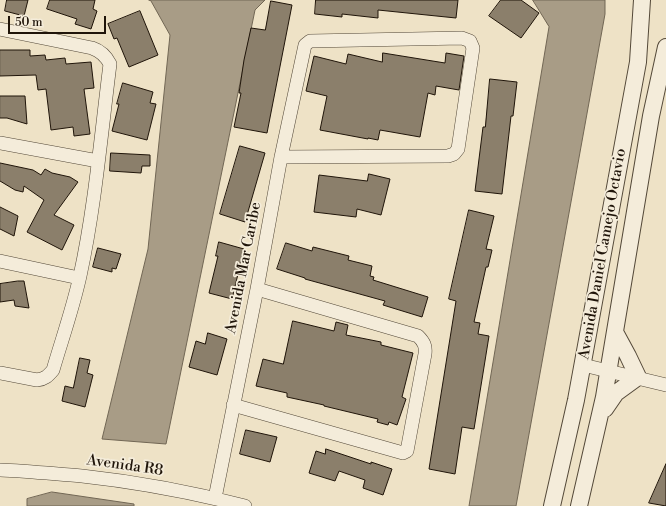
<!DOCTYPE html>
<style>
body{margin:0}
#map{position:relative;width:666px;height:506px;overflow:hidden;background:#eee2c6;font-family:"Libre Bodoni",serif}
canvas{display:block}
.scale{position:absolute;left:8px;top:16px;width:98px;height:18px;box-sizing:border-box;border:2px solid #1f1409;border-top:0;padding-left:5px;font-size:12px;line-height:14px;white-space:nowrap;color:#1f1409;-webkit-text-stroke:3px #f4ecda;paint-order:stroke}
</style>
<div id="map">
<canvas width="666" height="506"></canvas>
<div class="scale">50 m</div>
</div>
<script>
const context = document.querySelector('canvas').getContext('2d');
context.lineJoin = 'round';
function fillPath(path, color) {
  context.fillStyle = color;
  context.fill(path, 'evenodd');
}
function strokePath(path, color, width, dash) {
  context.strokeStyle = color;
  context.lineWidth = width;
  context.lineCap = dash ? 'butt' : 'round';
  context.setLineDash(dash || []);
  context.stroke(path);
}
function label(font, color, halo, rows, align = 'center') {
  context.font = font + ' "Libre Bodoni",serif';
  context.lineWidth = 3.5;
  context.setLineDash([]);
  context.textBaseline = 'middle';
  context.strokeStyle = halo;
  context.fillStyle = color;
  for (const [text, x, y, turn = 0] of rows) {
    context.save();
    context.translate(x, y);
    context.rotate((+turn || 0) * Math.PI / 180);
    context.textAlign = isNaN(turn) ? turn : align;
    if (halo) context.strokeText(text, 0, 0);
    context.fillText(text, 0, 0);
    context.restore();
  }
}
const water = new Path2D(`
 M149 0H265L255 10 166 444 102 439 148 249 170 35 151 1Z
 M533 0H605V14L516 506H469L549 27Z
 M52 492 134 504V506H27V499Z`);
const building = new Path2D(`
 M7 0H28L24 16 5 11Z
 M50 0H95L93 9 97 11 91 29 75 24 77 19 47 9Z
 M316 0H458L456 18 378 10V18L342 14V17L315 14Z
 M501 0H521L539 13 521 38 489 16Z
 M271 1 292 5 267 133 234 127 241 93H239L244 60 251 28 265 30Z
 M140 11 158 55 129 67 117 38 114 39 108 24Z
 M0 50H30V56L45 55 46 60 65 58 66 64 91 62 94 88 84 89 90 134 74 136 73 127 51 130 46 89 38 90 36 75 0 76Z
 M383 53 445 63 446 53 464 56 459 90 436 86 435 95 428 93 420 137 380 130 378 140 368 138V139L320 130 327 96 306 91 314 56 346 64 348 54 382 62Z
 M490 79 517 82 513 116H511L502 194 475 191 483 127H485Z
 M123 83 153 92 150 103 156 104 147 140 112 131 119 104H117Z
 M0 96H25L27 124 7 118H0Z
 M240 146 265 153 245 222 220 214Z
 M111 153 150 155V166H142L141 173 110 171Z
 M0 163 33 170 41 175 45 169 52 173 70 177 78 182 54 215 74 225 62 250 27 232 44 200 24 186 23 192 15 190 0 181Z
 M369 174 390 179 381 215 357 209 356 217 314 212 319 175 367 181Z
 M0 207 18 216 14 236 0 229Z
 M469 210 494 216 486 249 492 250 488 267H486L474 322 480 323 478 334 489 336 474 429 462 427 455 474 429 469 456 301 449 299Z
 M219 242 244 249 232 299 209 293 218 256H216Z
 M286 243 312 251 313 247 349 256 348 260 372 266 370 276 374 277 373 280 428 297 422 317 383 305 385 301 305 279V278L277 269Z
 M98 248 121 254 116 269 112 268V272L93 267Z
 M18 281H24L29 308 15 306 14 300 0 302V284Z
 M293 321 334 331 336 322 348 325 346 335 381 342V345L413 353 402 397 406 399 397 425 389 422 388 425 377 422 378 419 324 406V405L287 397V393L256 386 263 359 283 364Z
 M208 333 227 339 217 375 189 367 196 341 205 344Z
 M80 358 90 360 87 373 93 375 85 407 62 401 65 386 73 388Z
 M246 430 277 437 270 462 240 454Z
 M326 449 371 464V462L392 469 383 495 363 488 365 480 339 471 335 481 309 473 316 451 325 454Z
 M666 464V506L649 503Z`);
const minor = new Path2D(`
 M0 29 92 48C101 51 106 56 110 64 101 135 95 207 80 276 73 308 62 339 53 370 48 376 45 379 37 380L0 373
 M0 143 98 161
 M0 261 79 278
 M583 365 666 385
 M233 405 403 453 407 451 425 354C426 346 424 342 418 336L257 289
 M0 470C27 471 55 474 82 476 137 482 191 492 245 506
 M215 498 257 289 281 157 305 45 310 41 462 38 470 41 473 48 458 149 454 154 448 156 281 157`);
const tertiary = new Path2D(`
 M605 409 616 393 638 377 628 356 615 332
 M552 506 576 400 638 62 642 0
 M579 506 604 397 651 116 666 47`);
const streetNames = [
 ["Avenida Daniel Camejo Octavio",603,254,-80],
 ["Avenida Mar Caribe",244,268,-79],
 ["Avenida R8",125,466,8]
];
fillPath(water, '#a89c86');
strokePath(water, '#716654', 1);
fillPath(building, '#8b7f6b');
strokePath(building, '#1f1409', 1);
strokePath(minor, '#534838', 14);
strokePath(tertiary, '#534838', 18);
strokePath(minor, '#f4ecda', 13);
strokePath(tertiary, '#f4ecda', 16);
label('15px', '#1f1409', '#f4ecda', streetNames);
</script>
